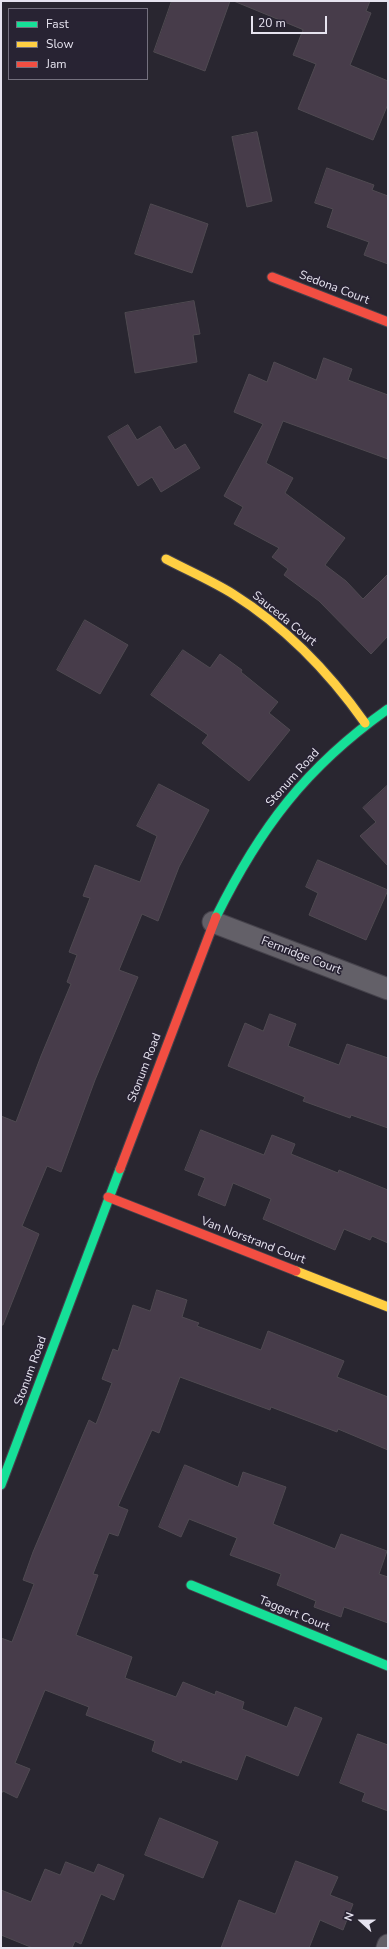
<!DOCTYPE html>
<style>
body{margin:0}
#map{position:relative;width:389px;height:1949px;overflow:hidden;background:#292630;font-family:"Nunito Sans",sans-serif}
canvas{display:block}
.frame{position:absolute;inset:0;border:2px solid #e6e3ef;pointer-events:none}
.legend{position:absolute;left:8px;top:8px;width:140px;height:72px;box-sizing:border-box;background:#282333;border:1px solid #74707e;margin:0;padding:5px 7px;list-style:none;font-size:12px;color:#e6e3ef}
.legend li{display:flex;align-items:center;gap:8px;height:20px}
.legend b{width:20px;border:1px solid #74707e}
.north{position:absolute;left:341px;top:1901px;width:40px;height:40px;-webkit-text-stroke:3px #282333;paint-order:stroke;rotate:291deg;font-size:11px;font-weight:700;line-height:16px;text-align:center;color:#e6e3ef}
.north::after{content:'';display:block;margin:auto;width:14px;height:18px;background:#e6e3ef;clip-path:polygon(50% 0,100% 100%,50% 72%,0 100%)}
.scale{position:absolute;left:251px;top:16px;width:76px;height:18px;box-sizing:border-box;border:2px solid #e6e3ef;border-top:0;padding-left:5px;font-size:12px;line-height:14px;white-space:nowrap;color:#e6e3ef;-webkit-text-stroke:3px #282333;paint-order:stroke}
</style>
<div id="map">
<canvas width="389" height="1949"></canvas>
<div class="frame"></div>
<ul class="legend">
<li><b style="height:5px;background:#16e098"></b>Fast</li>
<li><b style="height:5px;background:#ffcf43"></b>Slow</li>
<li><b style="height:5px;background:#f24e42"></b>Jam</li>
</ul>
<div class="north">N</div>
<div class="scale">20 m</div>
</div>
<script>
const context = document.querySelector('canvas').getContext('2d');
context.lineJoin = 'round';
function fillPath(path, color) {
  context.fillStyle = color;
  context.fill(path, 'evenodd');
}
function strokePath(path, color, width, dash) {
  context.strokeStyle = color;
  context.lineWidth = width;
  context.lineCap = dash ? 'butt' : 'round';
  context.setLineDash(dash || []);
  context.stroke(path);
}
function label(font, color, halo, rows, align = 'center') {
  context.font = font + ' "Nunito Sans",sans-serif';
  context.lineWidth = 3.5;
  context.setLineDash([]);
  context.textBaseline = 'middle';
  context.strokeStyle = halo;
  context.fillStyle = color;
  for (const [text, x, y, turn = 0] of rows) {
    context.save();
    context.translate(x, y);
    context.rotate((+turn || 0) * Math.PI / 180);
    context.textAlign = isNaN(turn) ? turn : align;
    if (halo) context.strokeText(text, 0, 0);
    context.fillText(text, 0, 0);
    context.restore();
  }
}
const building = new Path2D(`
 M172 1H230L205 71 154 52Z
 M234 1H370L366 11 371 13 350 65 388 81V104L373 140 298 109 316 64 293 55 303 30Z
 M257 132 272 201 247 207 232 137Z
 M327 168 374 185 372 190 388 196V264L364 255 369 242 327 227 333 209 315 203Z
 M151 204 208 224 192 273 135 254Z
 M194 301 200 334 193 335 197 362 135 373 125 313Z
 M324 358 352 369 348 380 388 395V459L283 421 266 463 293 478 285 493 345 538 325 565 346 581 363 599 388 574V636L371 654 319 601 284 575 288 569 272 557 279 548 234 524 243 507 224 496 263 424 234 412 249 374 267 382 274 362 316 380Z
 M128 425 137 440 160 426 175 450 185 444 200 468 161 492 152 477 138 486 108 437Z
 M85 620 128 645 100 694 57 670Z
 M183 650 210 668 220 654 242 670 241 672 278 702 269 713 290 730 249 781 202 743 208 735 151 695Z
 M159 784 209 810 179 867 158 921 142 914 119 970 138 977 95 1080 61 1172 47 1166 22 1226 39 1234 3 1325H1V1116L16 1122 41 1056 71 984 67 982 77 955 69 952 90 898 83 896 95 865 140 882 157 836 137 826Z
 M388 785V866L360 836 376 822 363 808Z
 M318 860 388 890 366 940 309 915 318 893 306 887Z
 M270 1014 296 1024 288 1046 339 1065 347 1044 388 1058V1128L351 1115 350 1118 303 1101 305 1097 228 1066 245 1023 263 1031Z
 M201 1130 264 1155 272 1135 295 1144 291 1154 338 1173 339 1170 388 1190V1243L372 1236 370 1240 344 1229 335 1250 263 1219 271 1199 233 1183 225 1206 198 1195 205 1178 185 1170Z
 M157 1290 187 1300 182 1317 199 1323 197 1326 261 1350 268 1331 344 1361 337 1377 388 1397V1450L338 1429 337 1432 271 1407 270 1410 180 1377 159 1433 152 1430 118 1506 128 1510 118 1536 109 1533 93 1574 98 1575 76 1635 132 1657 125 1678 176 1697 183 1682 215 1695 216 1691 244 1702 242 1709 287 1727 295 1707 322 1718 298 1776 246 1755 237 1780 182 1760 181 1763 152 1751 155 1741 86 1715 89 1707 45 1690 15 1763 30 1769 17 1798 3 1791 1 1794V1638L12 1642 34 1584 23 1580 33 1552 89 1420 96 1424 112 1383 102 1379 113 1349 118 1351 133 1305 150 1311Z
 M185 1465 238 1487 243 1472 286 1487 273 1524 335 1549 341 1534 387 1551 379 1574 388 1577V1623L344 1607 341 1617 314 1607 316 1601 277 1585 281 1574 230 1555 237 1538 189 1519 181 1537 159 1527Z
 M358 1734 388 1745V1811L362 1801 365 1793 340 1783Z
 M160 1818 218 1842 203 1878 145 1855Z
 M296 1861 338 1877 330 1895 353 1904 343 1930 320 1920 309 1948H221L239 1900 275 1914Z
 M66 1862 94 1873 98 1864 124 1875 114 1900 101 1894 81 1944 75 1941 72 1948H33L1 1935V1890L31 1902 45 1869 60 1875Z`);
const street = new Path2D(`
 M213 922 388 989
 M387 1948 388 1945`);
const fast = new Path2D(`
 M216 917C260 828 306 767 388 709
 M1 1485 120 1169
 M191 1585 388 1666`);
const slow = new Path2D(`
 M166 559C189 571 212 581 233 594 287 628 329 672 365 723
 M296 1271 388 1307`);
const jam = new Path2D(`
 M272 277 388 322
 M120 1169 216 917
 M108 1197 296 1271`);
const streetNames = [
 ["Sedona Court",334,288,21],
 ["Sauceda Court",284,619,39],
 ["Stonum Road",293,778,-48],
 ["Fernridge Court",301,956,21],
 ["Stonum Road",145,1068,-69],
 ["Van Norstrand Court",253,1241,21],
 ["Stonum Road",31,1371,-70],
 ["Taggert Court",294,1614,22]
];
fillPath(building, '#473c4a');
strokePath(building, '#4f4a51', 1);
strokePath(street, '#45424b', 23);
strokePath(fast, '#45424b', 11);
strokePath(slow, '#45424b', 11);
strokePath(jam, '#45424b', 11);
strokePath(street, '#636068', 21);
strokePath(fast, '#16e098', 9);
strokePath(slow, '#ffcf43', 9);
strokePath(jam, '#f24e42', 9);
label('12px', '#e6e3ef', '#282333', streetNames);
</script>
